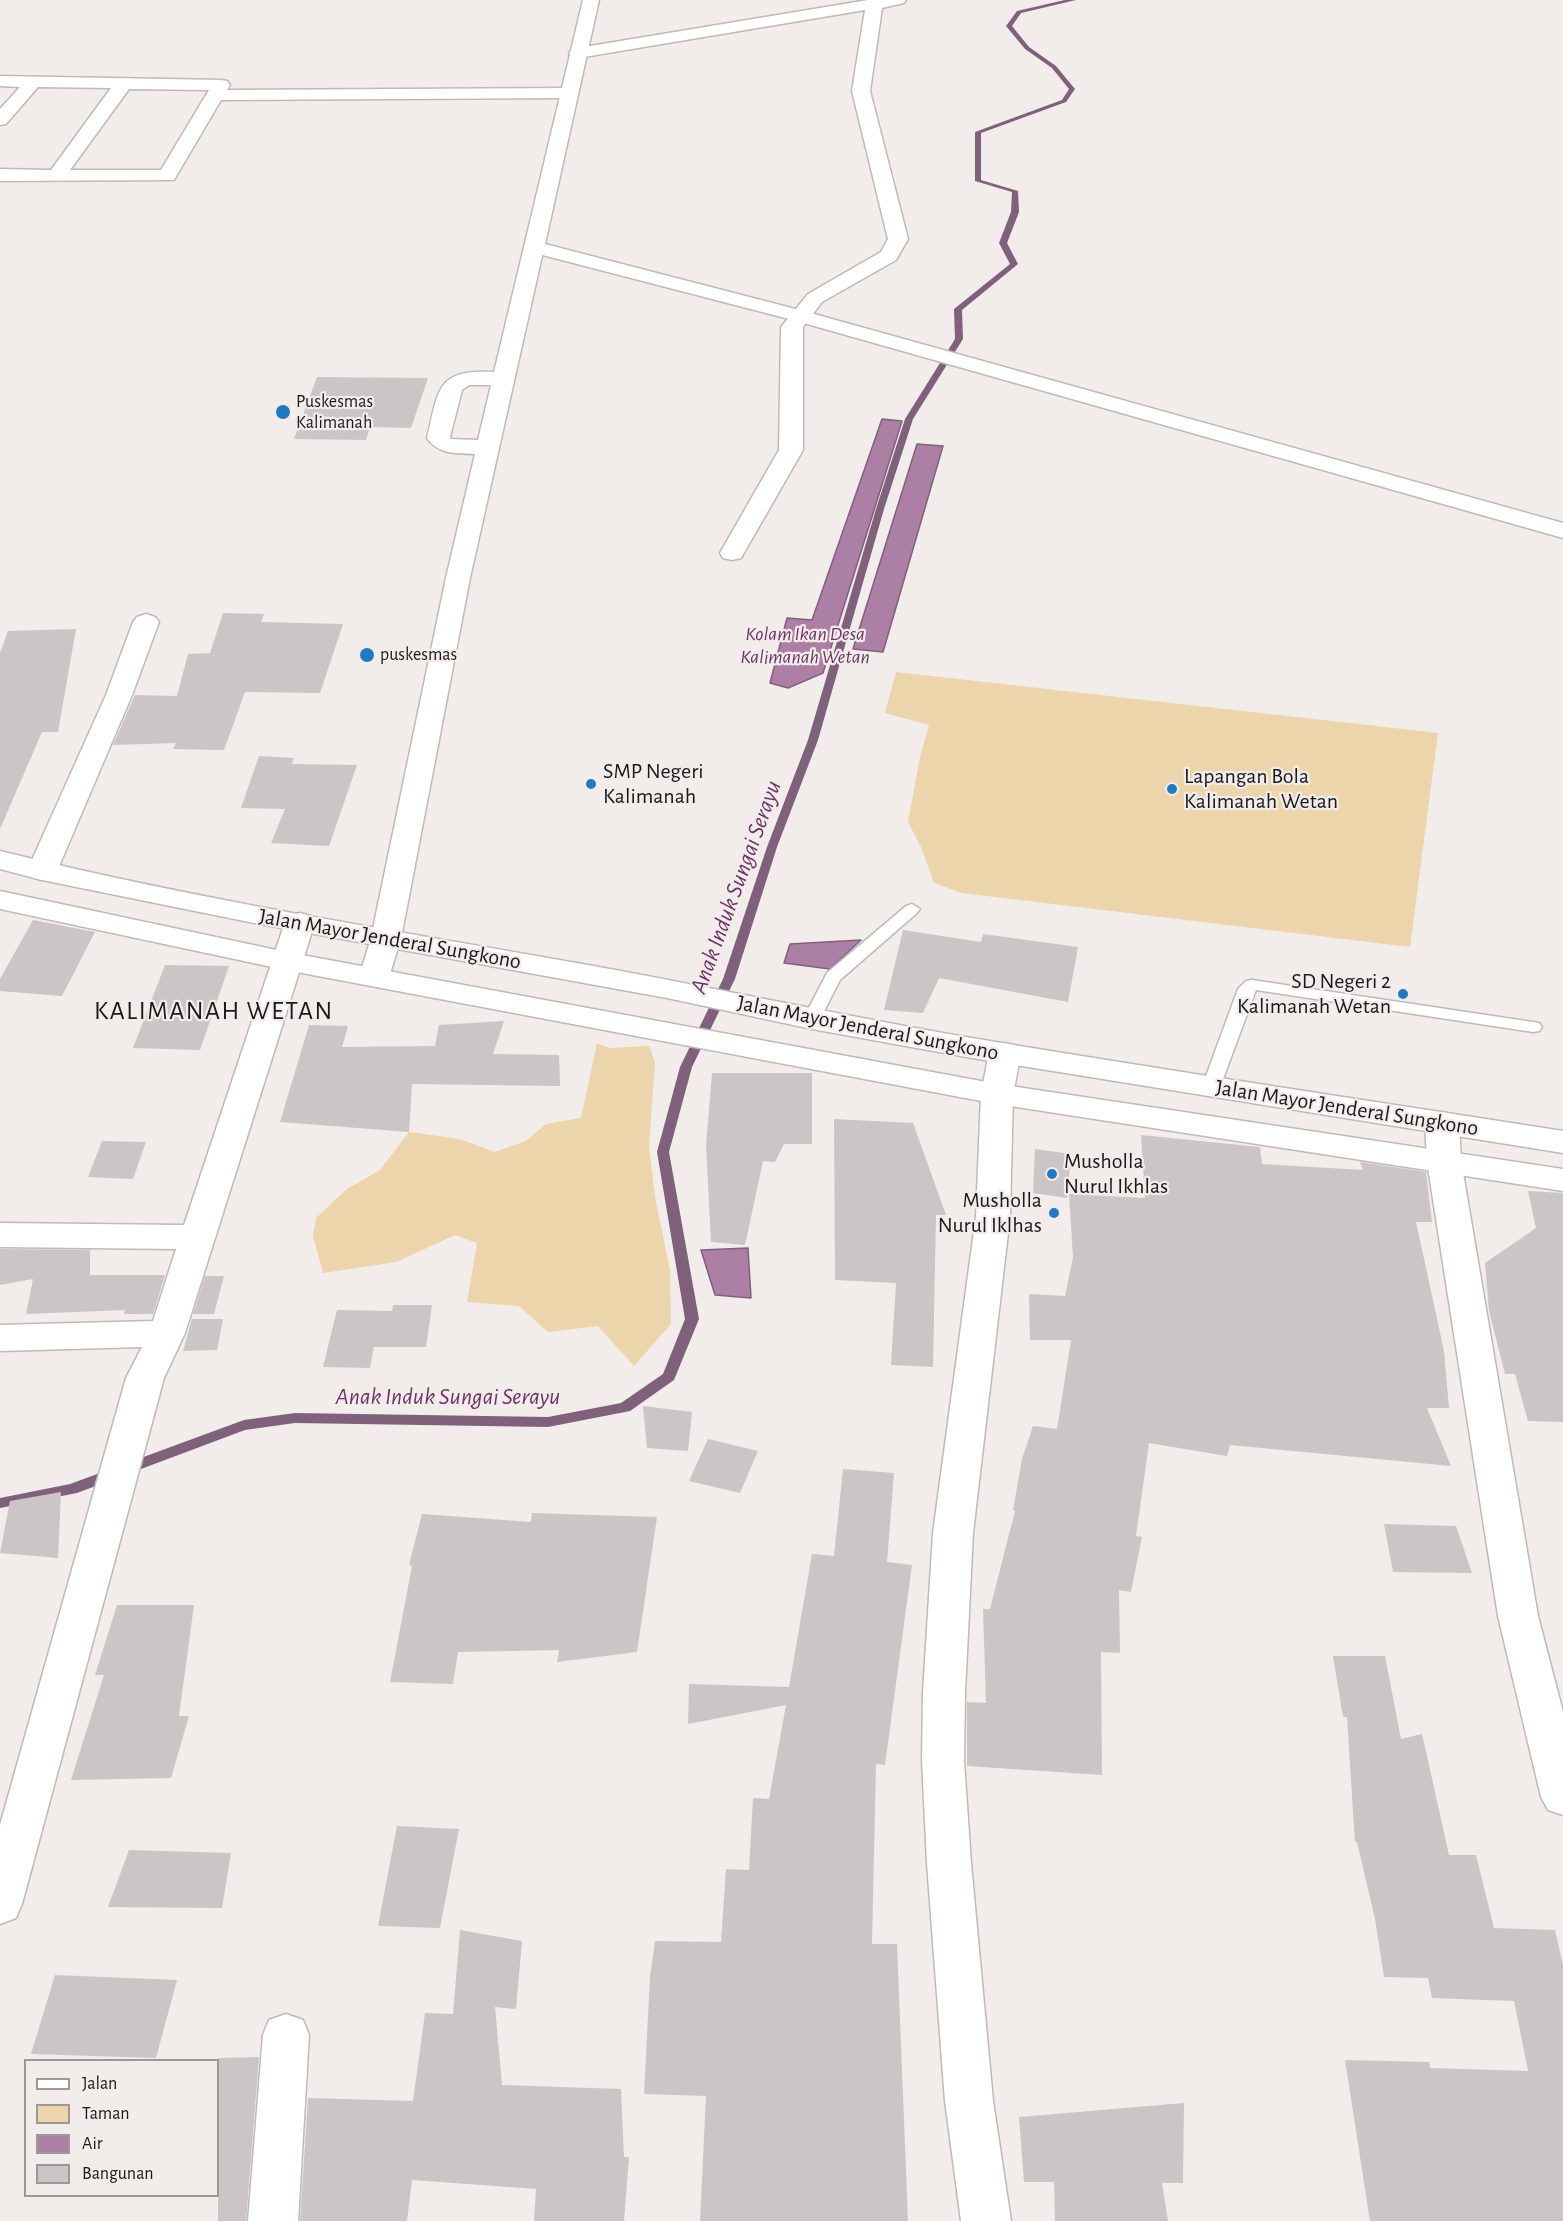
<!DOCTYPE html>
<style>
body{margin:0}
#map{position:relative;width:1563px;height:2221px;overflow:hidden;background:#f2eceb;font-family:"Alegreya Sans",sans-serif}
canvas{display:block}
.legend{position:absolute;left:24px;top:2059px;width:195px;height:138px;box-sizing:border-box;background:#f2eceb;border:2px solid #9c9897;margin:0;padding:8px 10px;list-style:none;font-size:18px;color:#1b1919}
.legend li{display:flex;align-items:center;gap:12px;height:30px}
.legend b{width:30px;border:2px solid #9c9897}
</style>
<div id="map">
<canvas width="1563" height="2221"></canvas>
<ul class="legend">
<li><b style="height:8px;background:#fff"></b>Jalan</li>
<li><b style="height:16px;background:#ecd4ab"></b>Taman</li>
<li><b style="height:16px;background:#ac80a5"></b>Air</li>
<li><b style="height:16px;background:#cbc5c7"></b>Bangunan</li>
</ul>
</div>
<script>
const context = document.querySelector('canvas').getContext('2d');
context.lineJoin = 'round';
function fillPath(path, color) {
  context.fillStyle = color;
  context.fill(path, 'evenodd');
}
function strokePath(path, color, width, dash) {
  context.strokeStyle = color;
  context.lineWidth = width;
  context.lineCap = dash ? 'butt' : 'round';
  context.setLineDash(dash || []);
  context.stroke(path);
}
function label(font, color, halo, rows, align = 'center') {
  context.font = font + ' "Alegreya Sans",sans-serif';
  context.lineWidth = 4.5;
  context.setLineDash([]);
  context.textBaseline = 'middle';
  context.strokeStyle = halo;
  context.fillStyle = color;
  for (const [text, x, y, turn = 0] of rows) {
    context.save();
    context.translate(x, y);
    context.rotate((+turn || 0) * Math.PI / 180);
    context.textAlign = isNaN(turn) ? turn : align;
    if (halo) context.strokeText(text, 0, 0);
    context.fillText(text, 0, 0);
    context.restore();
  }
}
const green = new Path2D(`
 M896 672 1438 733 1410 947 962 893 934 883 921 847 908 822 920 757 929 725 885 713Z
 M597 1043 609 1048 649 1046 655 1062 649 1146 655 1197 670 1270 671 1324 634 1366 598 1326 548 1332 519 1306 467 1302 477 1243 455 1235 396 1262 323 1273 313 1236 316 1218 347 1189 380 1170 409 1132 459 1139 495 1152 526 1141 546 1124 581 1118Z`);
const water = new Path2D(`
 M882 419 902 421 823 673 788 688 770 683 787 618 812 620Z
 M917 444 943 446 883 652 853 649Z
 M861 940 830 969 784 963 790 944Z
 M748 1248 751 1298 715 1295 701 1250Z`);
const stream = new Path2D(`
 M1065 0H1076L1021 13 1012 26 1029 47 1056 66 1075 89 1066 102 981 133V180L1018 191 1019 212 1007 243 1018 264 962 310 963 339 913 419 884 509 818 740 777 847 735 979 692 1067 669 1152 699 1319 674 1380 630 1411 548 1427 295 1423 245 1430 77 1493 0 1508V1498L70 1484 244 1420 295 1413 548 1417 621 1403 663 1374 685 1319 657 1152 680 1067 723 979 767 847 808 740 876 509 905 419 955 339 954 309 1010 264 999 243 1011 212 1012 192 975 181V132L1062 100 1069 89 1052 68 1025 49 1006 26 1017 11Z`);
const building = new Path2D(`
 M317 377 428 378 411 428 370 427 366 440 294 439Z
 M223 613 264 614 261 622 343 624 320 693 245 692 224 750 173 749 176 743 113 745 135 695 177 696 188 654 210 653Z
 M76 629 58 732H42L0 829V653L8 631Z
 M259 756 294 758 292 764 357 765 329 846 271 843 285 809 241 808Z
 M33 920 95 932 62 996 0 991V979Z
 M903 930 981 942 983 934 1078 947 1068 1002 939 978 923 1013 884 1010Z
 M165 965 229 966 200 1050 133 1048Z
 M504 1021 493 1054 559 1055 560 1086 412 1084 409 1132 280 1122 309 1025 348 1026 342 1047 435 1046 439 1025Z
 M712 1073H812V1144H784L775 1162 763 1161 745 1245 711 1242 706 1145Z
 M834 1119 913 1123 946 1215H936L933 1367 891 1365 896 1283 835 1280Z
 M1141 1135 1260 1147 1262 1164 1363 1170 1360 1162 1426 1172 1432 1222H1416L1444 1351 1449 1408H1427L1451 1466 1230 1445 1227 1456 1149 1443 1136 1536 1142 1537 1131 1592 1119 1590 1120 1653 1101 1652 1102 1775 967 1766V1702L986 1703 983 1609H990L1015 1511 1013 1510 1022 1459 1033 1426 1057 1429 1071 1340H1030L1029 1294 1065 1296 1073 1257 1069 1194 1145 1198Z
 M102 1141 146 1142 133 1179 88 1177Z
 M1035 1149 1071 1154 1067 1198 1033 1193Z
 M1528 1191 1563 1193V1422L1528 1421 1515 1374H1505L1489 1311 1485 1263 1536 1228Z
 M0 1249 90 1250V1275H165L153 1314H124L125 1310 26 1314 33 1279 0 1285Z
 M205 1276H224L214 1314H193Z
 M393 1305H432L426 1347H374L370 1368 323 1367 337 1310 392 1311Z
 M192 1319H223L217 1350 183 1351Z
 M643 1406 692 1412 688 1451 647 1448Z
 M708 1439 758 1451 740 1493 689 1481Z
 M843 1469 894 1473 887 1562 912 1565 885 1765 876 1764 872 1944H897L908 2221H700L706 2096 644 2094 650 1977 655 1941 721 1942 726 1869 749 1870 753 1798 769 1799 786 1705 688 1724 689 1684 789 1687 812 1554 834 1556Z
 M61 1492 58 1558 0 1553 10 1501Z
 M532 1513 657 1517 637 1652 557 1662 559 1650 458 1652 453 1684 390 1682 412 1566 409 1565 422 1514 531 1522Z
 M1384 1524 1456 1526 1472 1573 1393 1572Z
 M117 1605H194L179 1716H189L171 1778 71 1780 104 1675H95Z
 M1333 1656H1385L1401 1739 1422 1734 1449 1855H1476L1494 1928 1555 1930 1563 1965V2221H1370L1345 2060 1429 2062 1430 2068 1528 2071 1514 2001 1432 1998 1428 1978 1384 1977 1375 1919 1357 1842H1355L1347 1717H1343Z
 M397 1826 459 1829 440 1928 378 1926Z
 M129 1850 231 1853 222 1908 108 1907Z
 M460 1930 522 1941 516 2009 495 2007 502 2085 621 2089 624 2157H629L624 2221H534L536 2189 412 2180 407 2221H300L308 2098 413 2101 425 2013 453 2014Z
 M55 1975 177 1980 156 2058 31 2054Z
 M259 2057 246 2221H218V2058Z
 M1184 2103 1183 2183H1162L1168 2221H1055L1054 2182H1024L1019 2117Z`);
const service = new Path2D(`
 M912 904 920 909 918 912 840 980 818 1023H806L803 1019 827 973 906 906Z
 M1252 980 1533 1022 1539 1023 1542 1027 1539 1031 1533 1032 1256 990 1220 1087 1217 1091H1205L1202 1087 1238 989 1246 981Z`);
const minor = new Path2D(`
 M868 0H906L904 3 882 8 870 91 908 239 896 260 822 302 803 327V450L741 558 732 560 723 558 720 553 779 450 781 327 808 294 881 252 888 239 852 91 865 10 578 58 572 57 569 53 572 49 578 48Z
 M0 76 221 80 227 81 230 85 227 90 568 88 574 89 577 93 574 97 568 98 221 100 174 180 0 181V169L51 170 111 88 38 87 6 124 0 125V109L20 87 0 86ZM129 89 209 90 161 170H70Z
 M534 241 541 243 544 247 470 578 401 938 389 977 385 984 374 986 363 984 359 977 371 938 446 578 475 454C456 453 439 455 427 438 439 390 435 369 494 372L524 247 527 243ZM469 385H491L478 440 451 439 450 437 462 390Z
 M146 614 155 617 159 622 132 695 57 871 52 877 42 880 32 877 27 871 106 695 133 622 137 617Z
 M300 913 311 916 315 922 185 1333 164 1378 22 1904 16 1918 0 1924V1825L126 1378 142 1347 0 1351V1325L153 1321 176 1249 0 1247V1223L184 1225 285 922 289 916Z
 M1442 1112 1454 1115 1459 1123 1461 1161 1538 1616 1563 1712V1815L1548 1810 1541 1797 1498 1616 1427 1161 1425 1123 1430 1115Z
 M286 2014 303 2020 309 2035 298 2221H248L263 2035 269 2020Z`);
const tertiary = new Path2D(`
 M583 0H599L545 244 807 312 1563 523V538L793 320 527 251 524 247Z
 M1005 1043 1016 1046 1021 1053 1013 1094 1010 1216 973 1533 965 1692 964 1761 971 1863 993 2101 1011 2221H961L945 2101 927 1863 922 1761 923 1692 933 1533 976 1216 981 1094 989 1053 994 1046Z`);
const primary = new Path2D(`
 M0 851C193 899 391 930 588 965 716 988 843 1016 972 1038 1168 1071 1366 1100 1563 1131V1153L972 1058 812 1029 667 998 254 923 42 880 0 869Z
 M0 891 286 952 997 1084 1563 1169V1191L997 1104 286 970 0 909Z`);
const markers = [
 [283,412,8,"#2179c6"],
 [367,655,8,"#2179c6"],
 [591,784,6,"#2179c6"],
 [1172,789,6,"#2179c6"],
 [1403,994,6,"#2179c6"],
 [1052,1174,6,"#2179c6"],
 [1054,1213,6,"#2179c6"]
];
const farPoinames = [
 ["Puskesmas",296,402],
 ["Kalimanah",296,423],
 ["puskesmas",380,655]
];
const farWaternames = [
 ["Kolam Ikan Desa",805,634],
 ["Kalimanah Wetan",805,657]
];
const poiNames = [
 ["SMP Negeri",603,771],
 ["Kalimanah",603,796],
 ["Lapangan Bola",1184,776],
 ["Kalimanah Wetan",1184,801],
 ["SD Negeri 2",1391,981,"right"],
 ["Kalimanah Wetan",1391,1006,"right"],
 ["Musholla",1064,1161],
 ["Nurul Ikhlas",1064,1186],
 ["Musholla",1042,1200,"right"],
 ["Nurul Iklhas",1042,1225,"right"]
];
const streetNames = [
 ["Jalan Mayor Jenderal Sungkono",390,939,10],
 ["Jalan Mayor Jenderal Sungkono",868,1028,11],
 ["Jalan Mayor Jenderal Sungkono",1347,1108,9]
];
const waterNames = [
 ["Anak Induk Sungai Serayu",736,887,-70],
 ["Anak Induk Sungai Serayu",448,1397]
];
const quarterNames = [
 ["KALIMANAH WETAN",214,1011]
];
fillPath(green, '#ecd4ab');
fillPath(water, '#ac80a5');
strokePath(water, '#80617b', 1.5);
fillPath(stream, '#80617b');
fillPath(building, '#cbc5c7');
strokePath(service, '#bfbab9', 3);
strokePath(minor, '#bfbab9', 3);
strokePath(tertiary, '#bfbab9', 3);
strokePath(primary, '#bfbab9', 3);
fillPath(service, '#fff');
fillPath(minor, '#fff');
fillPath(tertiary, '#fff');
fillPath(primary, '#fff');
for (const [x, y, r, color] of markers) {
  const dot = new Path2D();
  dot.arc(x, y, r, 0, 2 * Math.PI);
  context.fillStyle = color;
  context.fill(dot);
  strokePath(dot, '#f2eceb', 2);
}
label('18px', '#1b1919', '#f2eceb', farPoinames, 'left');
label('italic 20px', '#6c3365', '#f2eceb', farWaternames);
label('22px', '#1b1919', '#f2eceb', poiNames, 'left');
label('22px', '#1b1919', '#f2eceb', streetNames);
label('italic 24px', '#6c3365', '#f2eceb', waterNames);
context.letterSpacing = '1.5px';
label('26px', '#1b1919', '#f2eceb', quarterNames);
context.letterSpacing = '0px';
</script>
